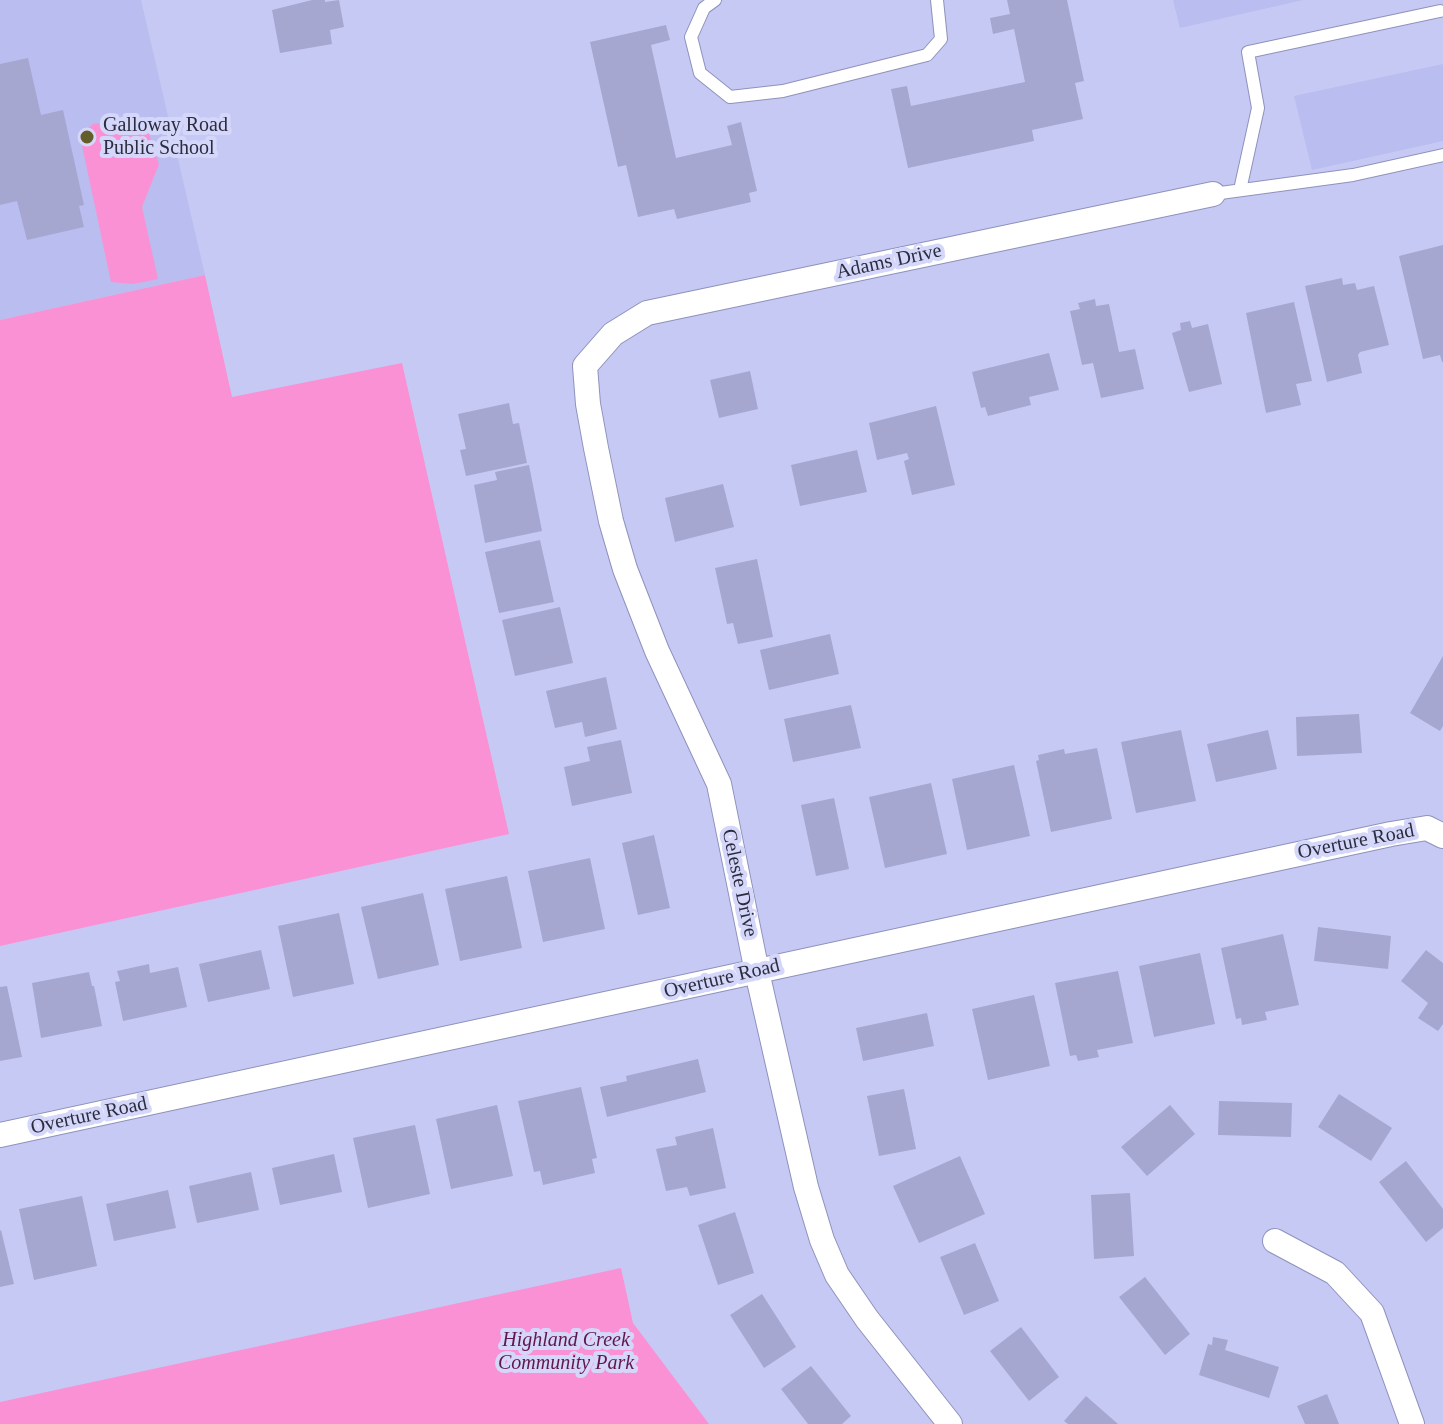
<!DOCTYPE html>
<style>
body{margin:0}
canvas{display:block;background:#c6c9f4}
</style>
<canvas width="1443" height="1424"></canvas>
<script>
const context = document.querySelector('canvas').getContext('2d');
context.lineJoin = 'round';
function fillPath(path, color) {
  context.fillStyle = color;
  context.fill(path, 'evenodd');
}
function strokePath(path, color, width, dash) {
  context.strokeStyle = color;
  context.lineWidth = width;
  context.lineCap = dash ? 'butt' : 'round';
  context.setLineDash(dash || []);
  context.stroke(path);
}
function label(font, color, halo, rows, align = 'center') {
  context.font = font + ' Georgia,serif';
  context.lineWidth = 8;
  context.setLineDash([]);
  context.textBaseline = 'middle';
  context.strokeStyle = halo;
  context.fillStyle = color;
  for (const [text, x, y, turn = 0] of rows) {
    context.save();
    context.translate(x, y);
    context.rotate((+turn || 0) * Math.PI / 180);
    context.textAlign = isNaN(turn) ? turn : align;
    if (halo) context.strokeText(text, 0, 0);
    context.fillText(text, 0, 0);
    context.restore();
  }
}
const built = new Path2D(`
 M0 0H141L205 275 0 320Z
 M1173 0H1303L1180 28Z
 M1443 64V141L1312 170 1294 96Z`);
const green = new Path2D(`
 M125 119 148 131 159 164 142 207 158 279 133 284 111 282 80 136 93 124Z
 M205 275 232 397 402 363 509 834 0 946V320Z
 M621 1268 633 1323 709 1424H0V1402Z`);
const building = new Path2D(`
 M312 0H325V2L339 0 344 27 330 30 332 44 280 53 272 10Z
 M1007 0H1067L1084 81 1075 83 1083 119 1032 130 1034 141 908 168 891 89 907 86 911 106 1025 82 1014 29 993 34 990 18 1010 14Z
 M666 25 670 40 651 45 676 158 732 145 727 126 741 122 757 191 749 193 751 202 677 219 674 209 638 217 626 165 618 167 590 42Z
 M28 58 41 115 63 110 84 205 79 206 84 227 27 240 17 201 0 205V64Z
 M1443 245V362H1442L1440 355 1423 359 1399 256Z
 M1342 278 1343 285 1355 283 1357 290 1374 286 1389 345 1360 352 1358 355 1362 373 1327 382 1305 286Z
 M1095 299 1096 306 1109 304 1119 352 1135 349 1144 389 1101 398 1093 363 1082 365 1070 311 1080 309 1078 303Z
 M1294 302 1312 381 1296 384 1301 405 1266 413 1246 313Z
 M1190 321 1192 328 1208 324 1222 384 1189 392 1172 333 1181 330 1180 323Z
 M1049 353 1059 390 1029 397 1031 405 988 416 985 407 981 408 972 372Z
 M750 371 758 409 719 418 710 380Z
 M509 403 513 424 519 423 527 463 466 476 460 450 466 449 458 414Z
 M936 406 955 485 912 495 904 461 909 459 907 453 877 460 869 423Z
 M857 450 867 492 800 506 791 465Z
 M529 465 542 531 485 543 474 485 497 480 495 472Z
 M723 484 734 527 675 542 665 498Z
 M540 540 554 602 499 613 485 552Z
 M757 559 773 637 738 644 733 623 727 624 715 568Z
 M560 607 573 663 515 676 502 620Z
 M830 634 839 674 769 690 760 650Z
 M1443 656V726L1440 731 1410 713Z
 M606 677 617 729 585 737 582 722 555 728 546 691Z
 M851 705 861 748 793 762 784 719Z
 M1359 714 1362 753 1297 756 1296 717Z
 M1181 730 1196 801 1136 813 1121 742Z
 M1268 730 1277 769 1216 782 1207 744Z
 M621 740 632 793 572 806 564 767 590 761 587 747Z
 M1097 748 1112 819 1051 832 1036 761 1039 760 1038 755 1064 749 1065 754Z
 M1014 765 1030 836 967 850 952 779Z
 M931 783 947 854 885 868 869 797Z
 M834 798 849 869 816 876 801 805Z
 M654 835 670 908 638 915 622 843Z
 M590 858 605 929 543 942 528 871Z
 M507 876 522 948 460 961 445 889Z
 M423 893 439 965 378 979 361 907Z
 M339 913 354 984 293 997 278 926Z
 M1318 927 1391 936 1388 969 1314 961Z
 M1283 934 1299 1005 1265 1012 1267 1020 1242 1025 1241 1018 1236 1019 1221 948Z
 M261 950 270 989 208 1002 199 964Z
 M1426 950 1443 963V1024L1438 1031 1418 1018 1428 1003 1401 981Z
 M1200 953 1215 1024 1154 1037 1139 966Z
 M149 964 150 973 178 967 187 1007 123 1021 115 982 120 981 117 971Z
 M1118 971 1133 1043 1097 1050 1099 1057 1078 1061 1076 1055 1070 1056 1055 983Z
 M89 972 92 986H94L102 1026 41 1038 32 983Z
 M7 986 22 1057 0 1061V987Z
 M1034 995 1050 1066 988 1080 972 1009Z
 M927 1013 934 1046 863 1061 856 1028Z
 M698 1059 706 1092 607 1117 600 1087 627 1081 626 1076Z
 M581 1087 597 1158 592 1159 595 1173 543 1185 540 1171 534 1172 518 1101Z
 M904 1089 916 1149 879 1156 867 1096Z
 M1339 1094 1392 1128 1371 1161 1318 1127Z
 M1219 1101 1292 1103 1291 1137 1218 1135Z
 M497 1105 513 1176 451 1189 436 1119Z
 M1170 1105 1195 1134 1147 1176 1121 1147Z
 M415 1125 430 1194 368 1208 353 1138Z
 M713 1128 726 1188 690 1196 687 1187 666 1191 656 1149 677 1145 675 1137Z
 M334 1154 342 1192 280 1205 272 1168Z
 M960 1156 985 1214 919 1243 893 1186Z
 M1406 1161 1443 1209V1228L1426 1242 1379 1182Z
 M251 1172 259 1210 197 1223 189 1186Z
 M168 1190 176 1228 114 1241 106 1204Z
 M1130 1193 1134 1256 1094 1259 1091 1195Z
 M82 1196 97 1266 34 1280 19 1209Z
 M735 1212 754 1273 718 1285 698 1225Z
 M1 1230 14 1284 0 1287V1231Z
 M975 1243 999 1301 964 1315 940 1257Z
 M1145 1277 1190 1334 1165 1355 1119 1297Z
 M762 1294 796 1347 764 1368 730 1315Z
 M1021 1327 1059 1377 1029 1401 990 1351Z
 M1213 1337 1228 1340 1225 1350 1279 1367 1269 1398 1199 1375 1208 1344 1212 1345Z
 M811 1366 851 1416 842 1424H808L781 1389Z
 M1327 1394 1339 1424H1305L1297 1406Z
 M1086 1396 1118 1424H1068L1064 1421Z`);
const service = new Path2D(`
 M715 0 704 8 691 37 700 73 730 97 783 91 927 55 941 39 937 0
 M1240 190 1258 108 1248 52 1440 11
 M1213 194 1353 175 1443 155`);
const minor = new Path2D(`
 M0 1135 1391 834 1427 828 1443 836
 M1275 1241 1335 1273 1372 1313 1412 1424
 M950 1424 867 1319 837 1275 822 1240 806 1187 757 972 719 784 657 651 625 569 611 521 596 448 588 404 585 366 613 334 647 313 1213 194`);
const markers = [
 [87,137,8,"#635d29"]
];
const poiNames = [
 ["Galloway Road",103,126],
 ["Public School",103,149]
];
const streetNames = [
 ["Adams Drive",889,262,-12],
 ["Overture Road",1356,842,-11],
 ["Celeste Drive",739,883,78],
 ["Overture Road",722,979,-13],
 ["Overture Road",89,1116,-12]
];
const parkNames = [
 ["Highland Creek",566,1341],
 ["Community Park",566,1364]
];
fillPath(built, '#babdef');
fillPath(green, '#fa91d5');
fillPath(building, '#a5a7d1');
strokePath(service, '#8f92bb', 14);
strokePath(minor, '#8f92bb', 26);
strokePath(service, '#fff', 12);
strokePath(minor, '#fff', 24);
for (const [x, y, r, color] of markers) {
  const dot = new Path2D();
  dot.arc(x, y, r, 0, 2 * Math.PI);
  context.fillStyle = color;
  context.fill(dot);
  strokePath(dot, '#d4d7fa', 3);
}
label('20px', '#2b2c3d', '#d4d7fa', poiNames, 'left');
label('20px', '#2b2c3d', '#d4d7fa', streetNames);
label('italic 20px', '#60174a', '#d4d7fa', parkNames);
</script>
